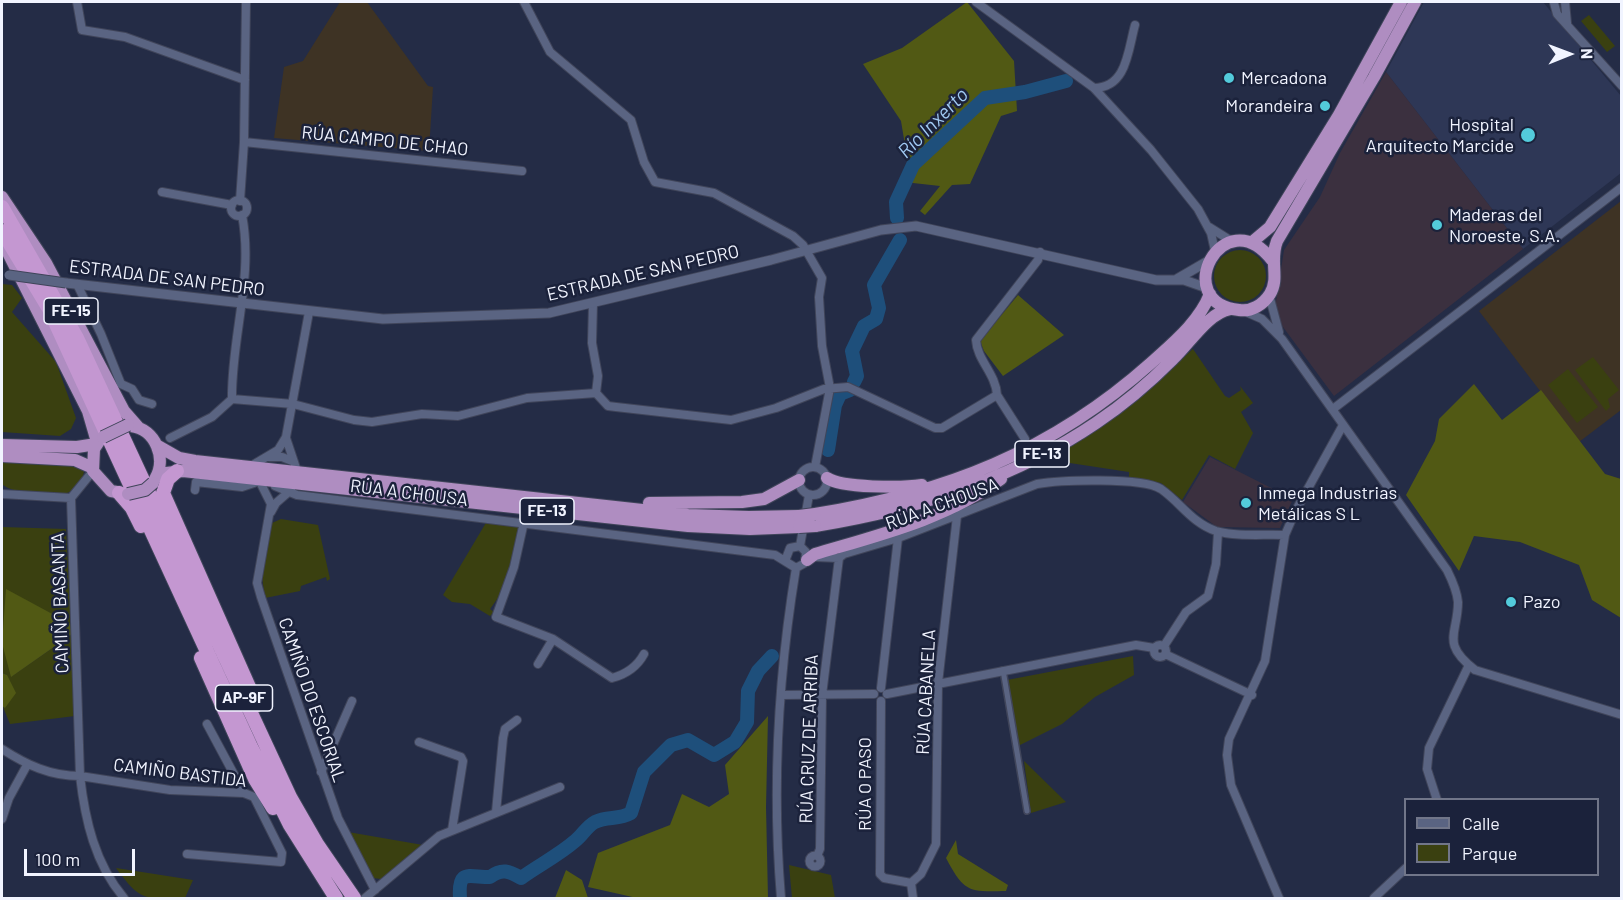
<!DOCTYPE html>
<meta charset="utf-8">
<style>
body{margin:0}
#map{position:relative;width:1623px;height:900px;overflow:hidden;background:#242c46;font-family:Barlow,sans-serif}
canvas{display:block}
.frame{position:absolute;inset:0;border:3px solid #f1f4ff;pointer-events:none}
.legend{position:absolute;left:1404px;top:798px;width:195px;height:78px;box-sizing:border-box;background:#1b223b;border:2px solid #717689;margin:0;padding:8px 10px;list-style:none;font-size:18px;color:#f1f4ff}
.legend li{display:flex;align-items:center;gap:12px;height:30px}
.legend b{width:30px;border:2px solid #717689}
.north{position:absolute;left:1539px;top:24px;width:60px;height:60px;-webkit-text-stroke:4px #1b223b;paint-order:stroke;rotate:89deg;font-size:16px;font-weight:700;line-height:24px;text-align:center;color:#f1f4ff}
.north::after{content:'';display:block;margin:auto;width:21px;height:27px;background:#f1f4ff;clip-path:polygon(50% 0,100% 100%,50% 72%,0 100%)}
.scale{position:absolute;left:24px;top:849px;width:111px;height:27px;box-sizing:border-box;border:3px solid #f1f4ff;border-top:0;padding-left:8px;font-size:18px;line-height:21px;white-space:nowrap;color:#f1f4ff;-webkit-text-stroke:4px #1b223b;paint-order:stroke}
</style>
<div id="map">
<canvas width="1623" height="900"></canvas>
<div class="frame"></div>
<ul class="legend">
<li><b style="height:8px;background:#5a6482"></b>Calle</li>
<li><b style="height:16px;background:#3a4010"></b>Parque</li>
</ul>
<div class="north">N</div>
<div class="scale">100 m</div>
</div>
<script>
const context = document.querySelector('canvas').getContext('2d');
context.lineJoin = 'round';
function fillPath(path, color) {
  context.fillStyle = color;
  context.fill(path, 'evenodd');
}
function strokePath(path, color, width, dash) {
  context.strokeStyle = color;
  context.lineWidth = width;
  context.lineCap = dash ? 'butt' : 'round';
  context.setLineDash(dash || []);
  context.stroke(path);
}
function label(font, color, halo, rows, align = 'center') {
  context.font = font + ' Barlow,sans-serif';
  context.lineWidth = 5;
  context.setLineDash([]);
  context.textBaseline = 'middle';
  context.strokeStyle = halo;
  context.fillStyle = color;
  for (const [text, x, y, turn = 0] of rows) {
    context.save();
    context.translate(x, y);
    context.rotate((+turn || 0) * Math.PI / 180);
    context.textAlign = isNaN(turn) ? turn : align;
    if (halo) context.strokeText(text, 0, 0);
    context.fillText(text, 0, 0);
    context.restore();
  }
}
const built = new Path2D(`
 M1424 2H1543L1621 96V173L1523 249 1386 72Z`);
const industrial = new Path2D(`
 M1386 72 1523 249 1334 396 1283 327 1275 308 1284 250 1320 197 1340 153Z
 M1210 457 1293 499 1280 528 1217 527 1183 502Z`);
const education = new Path2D(`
 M340 2H367L428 86 433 87 429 151 274 138 284 67 303 61Z
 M1621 201V410L1579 442 1479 311Z`);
const green = new Path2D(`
 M1589 15 1615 46 1607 52 1581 21Z
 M1214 276a26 26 0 1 1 52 0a26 26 0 1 1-52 0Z
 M2 284 12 285 22 298 12 312 56 362 76 418 71 429 60 436 2 432Z
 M1193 349 1225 396 1229 398 1241 390 1240 386 1253 403 1241 412 1253 433 1235 469 1209 455 1182 500 1161 483 1129 477V472L1050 460 1123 411Z
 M1593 357 1619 390 1608 399 1610 407 1606 411 1575 370Z
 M1568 369 1598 407 1577 423 1548 385Z
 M2 462 70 465 84 471C83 480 76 490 67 493 55 498 10 493 2 484Z
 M281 519 318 525 330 579 327 581 326 577 301 586 300 591 265 598 262 577 272 523Z
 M487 521 517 525 520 530 505 588 490 609 494 612 490 616 470 604 452 602 443 595Z
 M2 527 66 529 71 624 6 590 12 676 71 635 75 716 10 724 3 707 5 708 7 675 2 673Z
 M1133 656 1134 675 1095 697 1062 724 1018 746 1007 680Z
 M1024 761 1066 802 1031 813Z
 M348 832 423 845 381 879 373 878Z
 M789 865 831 875 835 898H792Z
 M116 868 193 880 185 898C141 899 140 900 116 868Z`);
const forest = new Path2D(`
 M967 2 1014 61 1017 111 1001 116 970 184 952 185 925 215 920 211 940 186 904 182 909 169 901 121 863 64 902 48Z
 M1018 295 1064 335 1003 376 984 351 980 341Z
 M1474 384 1502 420 1541 390 1605 474 1621 479V618L1592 600 1579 565 1520 542 1474 536 1459 571 1406 495 1435 441 1439 419Z
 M6 589 71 624V635L11 677 2 643Z
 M2 673 7 675 16 693 5 708 2 706Z
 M768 716 766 807 768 898H637L588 887 598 853 670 825 682 794 709 807 729 794 725 765Z
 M956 840 958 854 1008 885 1006 891C968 892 964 892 946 858Z
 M566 870 582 880 588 898H555Z`);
const river = new Path2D(`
 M897 218 896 202 913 165 985 98 1025 92 1066 81
 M854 382 857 376 852 351 864 326 876 319 879 308 874 285 900 240
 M828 450 835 405 840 394 850 390
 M460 898C458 869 468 877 490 877 502 868 509 871 521 878 539 865 559 855 575 841 583 835 586 827 595 822 607 816 619 820 631 813L644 772 671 745 688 740 714 755 735 742 747 722 748 691 758 671 772 656`);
const pedestrian = new Path2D(`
 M1003 670 1027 811`);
const minor = new Path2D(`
 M77 2 82 30 125 37 245 80
 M524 2 550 52 631 120 644 162 655 182 714 193 793 236 803 245 822 278 819 297 822 346 830 388 815 467
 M976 2 1094 88 1151 150 1198 209 1211 233 1215 251
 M1565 2 1567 23
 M1554 3 1557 14 1622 86
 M1094 88C1127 88 1128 50 1135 25
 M244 142 522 171
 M162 192 232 205
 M231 208a8 8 0 1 1 16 0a8 8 0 1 1-16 0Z
 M240 201 244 142 246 2
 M1209 227 1233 242
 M77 284 101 334 121 384 132 389 139 400 152 404
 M1269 295 1279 332
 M593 303 592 343 598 376 596 393
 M1246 312 1262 319 1282 339 1447 570C1452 580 1457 591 1458 602 1458 634 1440 643 1475 670L1622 715
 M997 395 1025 439
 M232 399 293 404 354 420 372 422 422 414 458 416 527 398 596 393 608 406 616 407 731 420 776 408 824 389 848 387 935 428H942L997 395C996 374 977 360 976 340L1038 260 1040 252
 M1333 409 1622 187
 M170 438 212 417 232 399C231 338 254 277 242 215
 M286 438 298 474
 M269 457H282L292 461
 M251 466 278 450 286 437 309 312
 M799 481a14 14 0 1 1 28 0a14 14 0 1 1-28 0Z
 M261 484 271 504 257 583 261 597 338 818 375 890
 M275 486 297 495 775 555 796 568 805 563 806 552 800 546 790 548 785 561
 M195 490 196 482 242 487 254 483
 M2 494 71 498 93 471
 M71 498 80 776 170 790 244 793 254 797 282 853 281 862 187 854
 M271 512 276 503 291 490
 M524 522 514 567 496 617 553 639 612 678C627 674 637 667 644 654
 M800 546 809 495
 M815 557 839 558
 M1154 651a6 6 0 1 1 12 0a6 6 0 1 1-12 0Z
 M1164 646 1186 612 1208 596 1216 564 1218 532
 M1165 654 1252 695
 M538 664 553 639
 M881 688 898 538
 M887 694 1136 645 1154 648
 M781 695 874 694
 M881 701 880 874 884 878 911 883 921 874 936 844 938 683 957 516
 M207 724 244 793
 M419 742 461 757 463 761 452 830
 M2 749C27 765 50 776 80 776 85 820 95 864 124 898
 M321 772 352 701
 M1437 800 1427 769 1429 748 1469 665
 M496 812 503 738 505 729 517 720
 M2 819 9 798 27 765
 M809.5 861a5.5 5.5 0 1 1 11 0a5.5 5.5 0 1 1-11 0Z
 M817 856 820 849 822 695 839 558 844 554 898 538 1037 484C1060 480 1142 477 1161 489 1181 503 1192 523 1216 531 1236 537 1264 534 1285 535
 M911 883 913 898
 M365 898 439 836 560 787
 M781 898C772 789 778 677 796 568
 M1279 898 1231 785 1227 755 1229 739 1265 661 1285 535 1295 512 1343 425
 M1374 898 1406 868`);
const tertiary = new Path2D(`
 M1177 279 1208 261
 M66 283 383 319 549 313 771 260 881 230 916 226 1156 280H1184L1207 288`);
const trunk = new Path2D(`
 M2 197 46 263 124 411 138 427
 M2 241 88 411 97 442
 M1251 243 1270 227 1339 115 1401 2
 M1272 260C1223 198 1169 303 1239 310 1251 312 1263 305 1270 294 1280 278 1269 261 1277 241L1374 77 1415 2
 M131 426C156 429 167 459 155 479
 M100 440 94 449 93 471 111 491 128 494
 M2 445 77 447 96 444
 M158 446 179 458 195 461 688 515 749 517 799 516
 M2 456 75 460 93 468
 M158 474 183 471 688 526 750 529 799 527
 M827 478C841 488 903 488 922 485
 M649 503 742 502 764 499 799 480
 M815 514C945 493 1051 452 1151 363 1173 343 1199 322 1210 294
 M815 526C914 510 1012 480 1096 423 1123 405 1150 382 1173 359 1190 343 1208 313 1230 309
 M807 560 815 554C879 535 946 519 1001 479`);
const motorway = new Path2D(`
 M2 207 77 338 290 797 317 844 354 898
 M2 231 49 309 251 747 290 825 336 898
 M177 471 168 479 163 493 257 705
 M119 493 132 508 141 526
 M201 658 255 779 273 808`);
const tertiaryBridge = new Path2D(`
 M9 275 66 283`);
const trunkBridge = new Path2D(`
 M103 437 128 425
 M128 494 145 490 153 483
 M799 516 815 514
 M799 527 815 526`);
const markers = [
 [1229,78,6,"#53cbdb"],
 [1325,106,6,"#53cbdb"],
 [1528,135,8,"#53cbdb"],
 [1437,225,6,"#53cbdb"],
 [1246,503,6,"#53cbdb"],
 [1511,602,6,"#53cbdb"]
];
const shields = [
 [71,311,54],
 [1042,454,54],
 [547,511,54],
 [244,698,57]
];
const shieldNames = [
 ["FE-15",71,311],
 ["FE-13",1042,454],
 ["FE-13",547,511],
 ["AP-9F",244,698]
];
const poiNames = [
 ["Mercadona",1241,78],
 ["Morandeira",1313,106,"right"],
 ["Hospital",1514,125,"right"],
 ["Arquitecto Marcide",1514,146,"right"],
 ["Maderas del",1449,215],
 ["Noroeste, S.A.",1449,236],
 ["Inmega Industrias",1258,493],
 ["Metálicas S L",1258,514],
 ["Pazo",1523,602]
];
const streetNames = [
 ["RÚA CAMPO DE CHAO",385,141,6],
 ["ESTRADA DE SAN PEDRO",643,273,-13],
 ["ESTRADA DE SAN PEDRO",167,278,7],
 ["RÚA A CHOUSA",409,493,7],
 ["RÚA A CHOUSA",942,504,-20],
 ["CAMIÑO BASANTA",60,603,-92],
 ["RÚA CABANELA",926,692,-87],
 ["CAMIÑO DO ESCORIAL",312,700,71],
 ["RÚA CRUZ DE ARRIBA",809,739,-88],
 ["CAMIÑO BASTIDA",180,773,7],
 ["RÚA O PASO",865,784,-90]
];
const waterNames = [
 ["Río Inxerto",933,123,-45]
];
fillPath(built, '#2e3756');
fillPath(industrial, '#3b303f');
fillPath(education, '#3e3324');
fillPath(green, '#3a4010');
fillPath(forest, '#515914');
strokePath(river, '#1e4f7b', 14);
strokePath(pedestrian, '#40455a', 8);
strokePath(minor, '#40455a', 10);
strokePath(tertiary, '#40455a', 11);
strokePath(trunk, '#40455a', 14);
strokePath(motorway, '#40455a', 16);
strokePath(pedestrian, '#5a6482', 5);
strokePath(minor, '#5a6482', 8);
strokePath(tertiary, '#5a6482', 9);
strokePath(trunk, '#af8dc1', 12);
strokePath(motorway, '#c497d1', 14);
strokePath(tertiaryBridge, '#40455a', 11, []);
strokePath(trunkBridge, '#40455a', 14, []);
strokePath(tertiaryBridge, '#5a6482', 9);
strokePath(trunkBridge, '#af8dc1', 12);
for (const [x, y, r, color] of markers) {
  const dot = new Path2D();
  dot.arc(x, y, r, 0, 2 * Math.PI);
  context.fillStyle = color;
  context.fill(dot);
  strokePath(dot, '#1b223b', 2);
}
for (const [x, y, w] of shields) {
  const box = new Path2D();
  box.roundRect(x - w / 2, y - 13, w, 26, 4.5);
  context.fillStyle = '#1b223b';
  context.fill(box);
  strokePath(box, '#f1f4ff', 1.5);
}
label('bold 16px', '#f1f4ff', null, shieldNames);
label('18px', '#f1f4ff', '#1b223b', poiNames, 'left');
label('18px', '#f1f4ff', '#1b223b', streetNames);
label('italic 20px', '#a1caf3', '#1b223b', waterNames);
</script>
